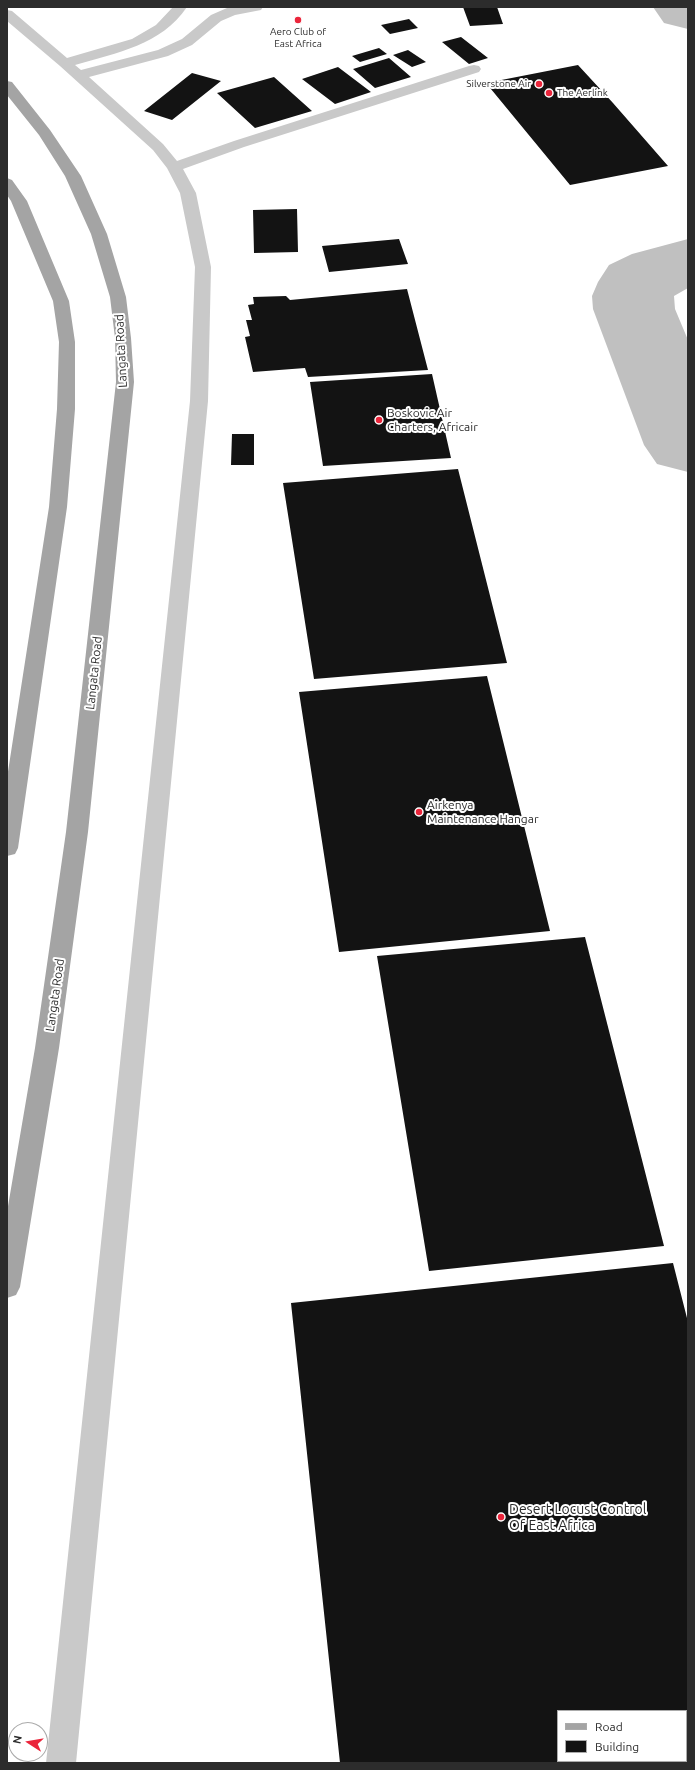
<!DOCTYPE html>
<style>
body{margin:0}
#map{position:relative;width:695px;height:1770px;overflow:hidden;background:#fff;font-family:Ubuntu,sans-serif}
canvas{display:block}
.frame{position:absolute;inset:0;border:8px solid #2c2c2c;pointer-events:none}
.legend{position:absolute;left:557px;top:1710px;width:130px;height:52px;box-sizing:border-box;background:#fff;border:1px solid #ababab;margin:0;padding:5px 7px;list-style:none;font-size:12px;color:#2c2c2c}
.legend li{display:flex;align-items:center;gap:8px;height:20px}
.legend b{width:20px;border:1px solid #ababab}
.north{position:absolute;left:8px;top:1722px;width:40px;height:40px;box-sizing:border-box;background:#fff;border:1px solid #ababab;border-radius:50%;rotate:282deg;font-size:11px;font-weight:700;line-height:16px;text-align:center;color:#2c2c2c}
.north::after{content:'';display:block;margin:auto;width:14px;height:18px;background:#eb253b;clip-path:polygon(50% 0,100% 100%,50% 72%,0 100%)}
</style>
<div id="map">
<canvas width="695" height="1770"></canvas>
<div class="frame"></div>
<ul class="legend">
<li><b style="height:5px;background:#a4a4a4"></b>Road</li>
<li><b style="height:11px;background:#131313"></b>Building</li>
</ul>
<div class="north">N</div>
</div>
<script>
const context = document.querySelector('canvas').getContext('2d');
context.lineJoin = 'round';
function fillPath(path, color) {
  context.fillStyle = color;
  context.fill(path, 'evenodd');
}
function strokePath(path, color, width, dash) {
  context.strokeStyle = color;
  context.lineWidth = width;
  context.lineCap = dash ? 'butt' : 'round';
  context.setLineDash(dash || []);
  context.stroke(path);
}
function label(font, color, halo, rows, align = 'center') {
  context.font = font + ' Ubuntu,sans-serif';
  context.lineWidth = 4;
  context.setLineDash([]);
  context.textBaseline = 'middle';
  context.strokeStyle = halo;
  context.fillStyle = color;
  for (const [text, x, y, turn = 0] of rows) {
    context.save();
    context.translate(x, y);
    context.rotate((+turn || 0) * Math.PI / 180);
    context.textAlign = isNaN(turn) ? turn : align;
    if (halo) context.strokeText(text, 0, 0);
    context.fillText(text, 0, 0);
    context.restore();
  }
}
const taxiway = new Path2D(`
 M653 7H688V29L664 23Z
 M688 239V288L674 296 675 309 688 340V472L657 464 644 445 593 309 592 296 598 282 609 265 632 254Z`);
const building = new Path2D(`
 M463 7H497L503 24 470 26Z
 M409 19 418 28 390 34 381 25Z
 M461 37 488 58 469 64 442 42Z
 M379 48 387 54 360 62 352 56Z
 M408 50 426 62 412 67 393 55Z
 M389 58 411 77 375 88 353 69Z
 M578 65 613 103 668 166 570 185 486 83Z
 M338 67 371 92 335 104 302 79Z
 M192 73 221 81 172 120 144 111Z
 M274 77 312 111 255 128 217 93Z
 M297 209 298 252 254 253 253 210Z
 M399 239 408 264 329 272 322 246Z
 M407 289 428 370 308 377 305 368 253 372 245 337 250 336 246 320H252L248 305 254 304 253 297 286 296 290 300Z
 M432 374 451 458 323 466 310 382Z
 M232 434H254V465H231Z
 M458 469 507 663 314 679 283 483Z
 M487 676 550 931 339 952 299 692Z
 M585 937 664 1246 429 1271 377 956Z
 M673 1263 688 1322V1763H340L291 1303ZM558 1711H686V1761H558Z`);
const minor = new Path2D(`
 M173 7H187C160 46 118 52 75 65L81 70 158 50 182 39 211 15 227 8 263 7 261 10 235 15 221 21 192 45 168 56 89 77 163 144 177 161 234 141 469 66 474 65 479 66 481 69 479 72 244 147 183 169 196 193 211 267 208 401 76 1763H46L190 401 195 267 180 193 167 168 153 150 60 66 7 21V10L12 11 67 58 132 39 156 25Z`);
const major = new Path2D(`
 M7 81 12 82 50 130 81 176 107 234 126 297 131 338 134 382 88 832 59 1048 20 1287 16 1295 7 1298V1212L35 1048 66 832 116 382 115 338 110 297 91 234 65 176 39 135 7 95Z
 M7 178 12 180 27 201 69 301 75 342V409L67 507 18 848 15 854 7 856V778L49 507 57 409 59 342 53 301 11 201 7 195Z`);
const markers = [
 [298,20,4,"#eb253b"],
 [539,84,4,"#eb253b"],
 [549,93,4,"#eb253b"],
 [379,420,4,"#eb253b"],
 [419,812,4,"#eb253b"],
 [501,1517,4,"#eb253b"]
];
const farPoinames = [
 ["Aero Club of",298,32],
 ["East Africa",298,44],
 ["Silverstone Air",531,84,"right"],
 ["The Aerlink",557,93,"left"]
];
const streetNames = [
 ["Langata Road",121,351,-93],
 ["Langata Road",94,673,-84],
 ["Langata Road",55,995,-82]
];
const poiNames = [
 ["Boskovic Air",387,413],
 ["Charters, Africair",387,427],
 ["Airkenya",427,805],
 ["Maintenance Hangar",427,819]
];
const nearPoinames = [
 ["Desert Locust Control",509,1509],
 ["Of East Africa",509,1525]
];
fillPath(taxiway, '#c0c0c0');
fillPath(building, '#131313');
fillPath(minor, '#c9c9c9');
fillPath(major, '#a4a4a4');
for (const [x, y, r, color] of markers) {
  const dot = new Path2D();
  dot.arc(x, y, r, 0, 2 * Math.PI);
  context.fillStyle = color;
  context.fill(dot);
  strokePath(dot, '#fff', 1.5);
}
label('10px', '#2c2c2c', '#fff', farPoinames);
label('12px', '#2c2c2c', '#fff', streetNames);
label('12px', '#2c2c2c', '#fff', poiNames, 'left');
label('14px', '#2c2c2c', '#fff', nearPoinames, 'left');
</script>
